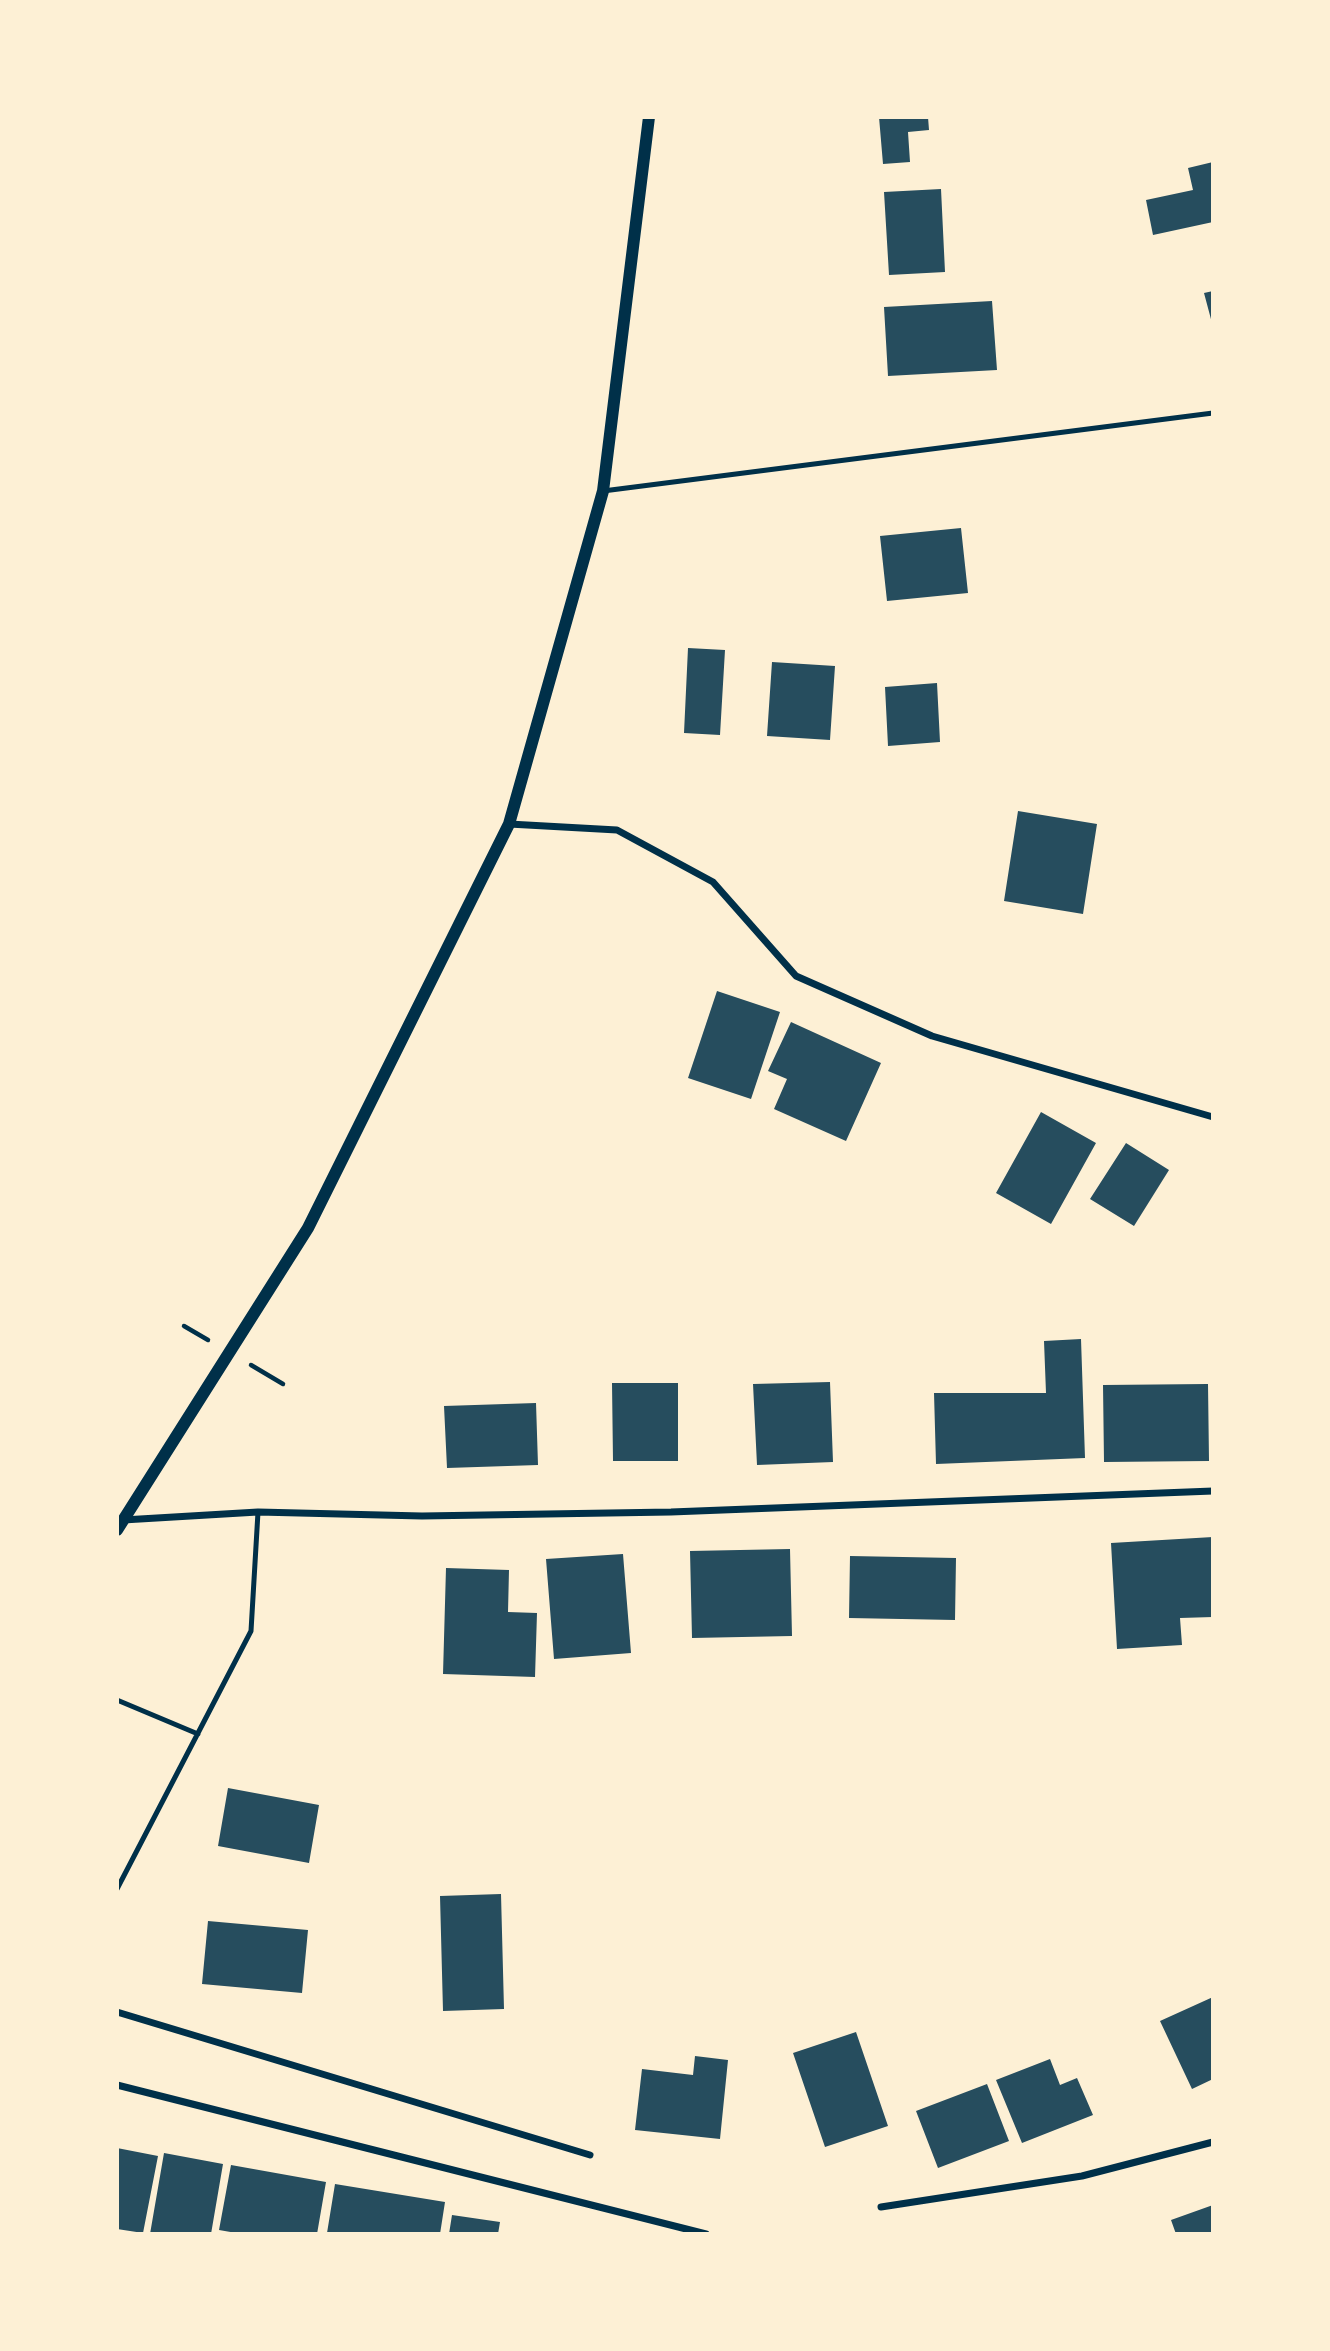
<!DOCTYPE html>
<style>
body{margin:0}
#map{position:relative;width:1330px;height:2351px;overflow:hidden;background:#fdf0d5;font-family:Roboto,sans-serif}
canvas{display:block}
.frame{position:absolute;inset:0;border:119px solid #fdf0d5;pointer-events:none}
</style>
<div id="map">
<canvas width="1330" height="2351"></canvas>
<div class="frame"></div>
</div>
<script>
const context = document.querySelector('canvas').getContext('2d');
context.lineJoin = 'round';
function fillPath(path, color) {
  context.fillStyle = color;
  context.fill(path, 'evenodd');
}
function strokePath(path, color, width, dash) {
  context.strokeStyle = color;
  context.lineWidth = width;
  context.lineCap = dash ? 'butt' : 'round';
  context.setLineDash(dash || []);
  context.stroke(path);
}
const building = new Path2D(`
 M879 117H928L929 130 908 132 910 162 883 164Z
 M1213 162V222L1153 235 1146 200 1193 190 1188 168Z
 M941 189 945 272 889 275 884 192Z
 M1213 291V323H1212L1204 293Z
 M992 301 997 370 888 376 884 307Z
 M961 528 968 593 887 601 880 536Z
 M688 648 725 650 720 735 684 733Z
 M772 662 835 666 830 740 767 736Z
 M937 683 940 742 888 746 885 687Z
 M1018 811 1097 824 1083 914 1004 901Z
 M717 991 780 1012 751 1099 688 1078Z
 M791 1022 881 1063 846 1141 774 1109 787 1079 768 1071Z
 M1041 1112 1096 1143 1051 1224 996 1193Z
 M1126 1143 1169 1170 1134 1226 1090 1199Z
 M1081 1339 1085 1458 936 1464 934 1393H1046L1044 1341Z
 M830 1382 833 1462 757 1465 753 1384Z
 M612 1383H678V1461H613Z
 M1208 1384 1209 1461 1104 1462 1103 1385Z
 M536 1403 538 1465 447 1468 444 1406Z
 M1213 1537V1617L1180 1618 1182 1645 1117 1649 1111 1543Z
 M790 1549 792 1636 692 1638 690 1551Z
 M623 1554 631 1653 554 1659 546 1559Z
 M850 1556 956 1558 955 1620 849 1618Z
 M446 1568 509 1570 508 1612 537 1613 535 1677 443 1674Z
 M228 1788 319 1805 309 1863 218 1846Z
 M501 1894 504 2009 443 2011 440 1896Z
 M208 1921 308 1930 302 1993 202 1984Z
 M1213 1997V2079L1192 2089 1160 2021Z
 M856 2032 888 2126 825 2147 793 2053Z
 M695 2056 728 2060 720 2139 635 2130 642 2069 693 2075Z
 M1050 2059 1060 2085 1077 2078 1093 2115 1022 2143 996 2080Z
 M987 2084 1009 2141 938 2168 916 2111Z
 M117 2148 158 2156 143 2233 117 2229Z
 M164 2153 223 2164 211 2234H150Z
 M231 2165 326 2182 317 2234H242L219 2230Z
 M335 2184 445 2202 440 2234 327 2233Z
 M1213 2205V2234H1176L1171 2220Z
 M452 2215 500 2222 498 2234H449Z`);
const path = new Path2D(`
 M184 1326 208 1340
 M251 1365 283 1384`);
const service = new Path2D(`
 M603 491 1213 413
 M117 1700 198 1734
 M117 1889 251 1631 258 1512`);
const minor = new Path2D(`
 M509 824 617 830 713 882 796 976 932 1036 1213 1117
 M123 1520 258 1512 422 1516 671 1512 1213 1491
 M117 2012 590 2155
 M117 2085 706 2234
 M881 2207 1082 2176 1213 2142`);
const tertiary = new Path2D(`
 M117 1530 308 1228 509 824 603 491 649 117`);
fillPath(building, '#264d5e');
strokePath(path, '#003049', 4.5);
strokePath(service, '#003049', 5);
strokePath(minor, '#003049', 7);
strokePath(tertiary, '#003049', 12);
</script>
